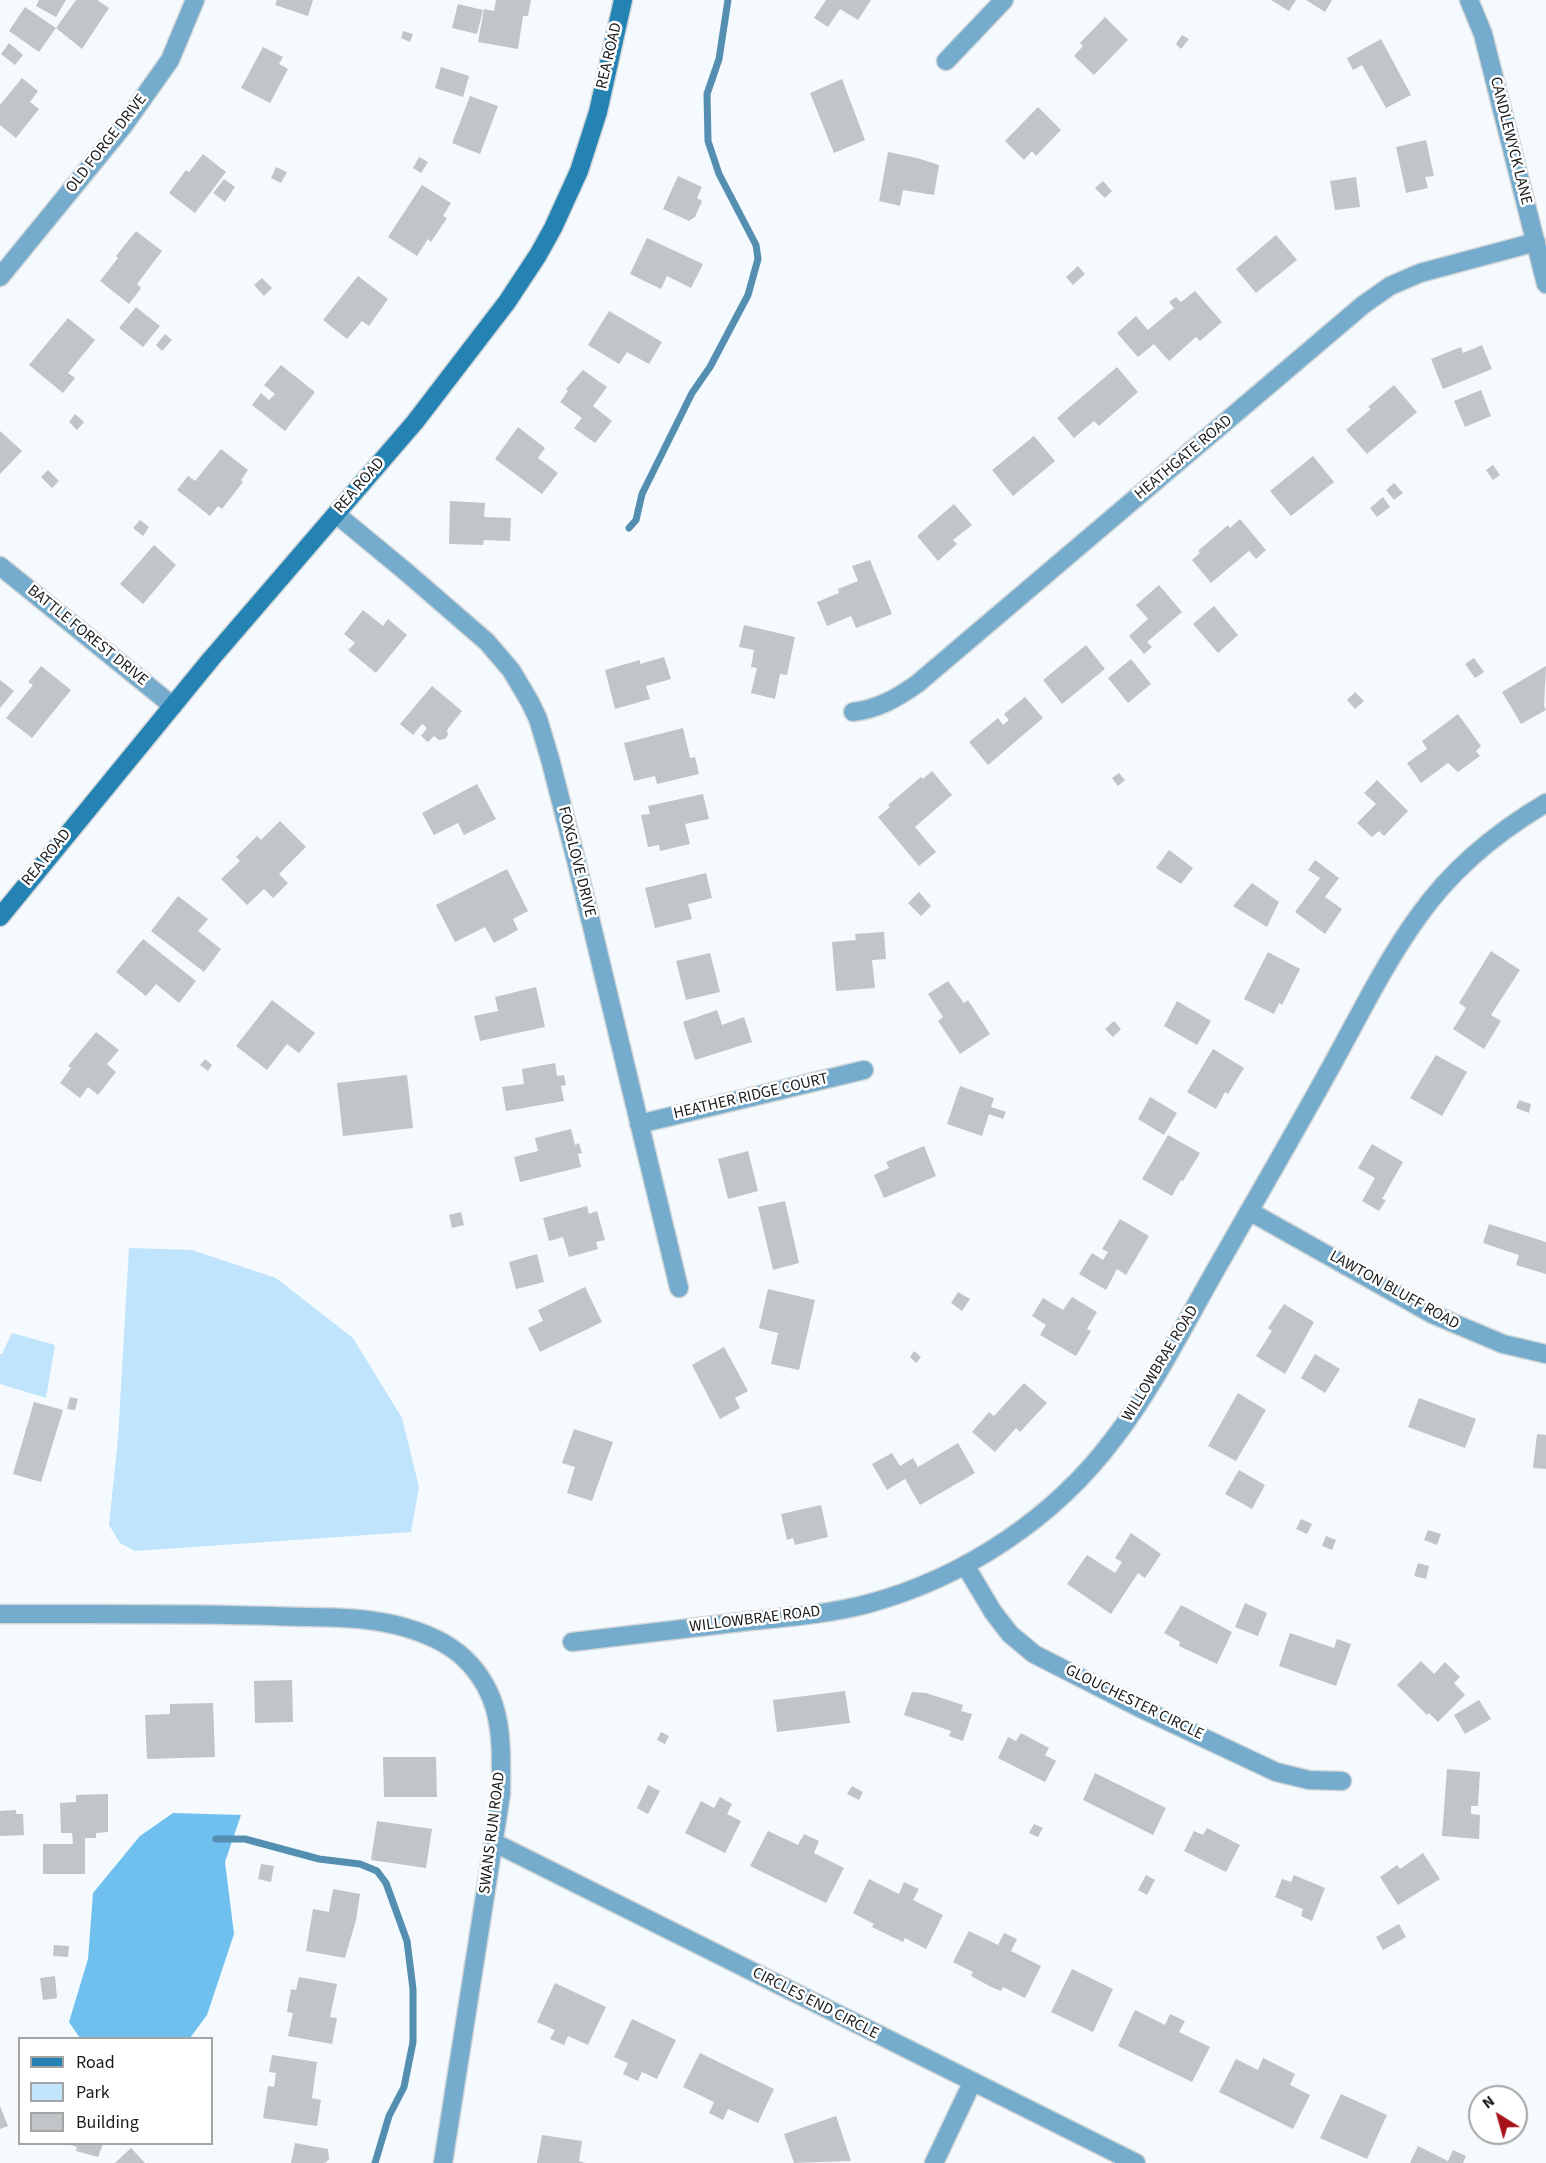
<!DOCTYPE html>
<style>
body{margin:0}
#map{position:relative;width:1546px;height:2163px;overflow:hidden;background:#f4fafd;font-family:"Source Sans 3",sans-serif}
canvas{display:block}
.legend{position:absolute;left:18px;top:2037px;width:195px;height:108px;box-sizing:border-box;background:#fff;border:2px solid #a3a4a4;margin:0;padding:8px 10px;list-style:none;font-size:18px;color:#191b1c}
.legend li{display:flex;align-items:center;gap:12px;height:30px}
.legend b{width:30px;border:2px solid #a3a4a4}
.north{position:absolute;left:1468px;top:2085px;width:60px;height:60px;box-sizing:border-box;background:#fff;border:2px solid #a3a4a4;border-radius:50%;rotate:323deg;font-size:16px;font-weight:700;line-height:24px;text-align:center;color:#191b1c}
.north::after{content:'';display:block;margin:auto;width:21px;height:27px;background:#a71119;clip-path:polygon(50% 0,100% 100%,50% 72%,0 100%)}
</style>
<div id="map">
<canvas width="1546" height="2163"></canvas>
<ul class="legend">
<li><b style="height:8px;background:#2583b4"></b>Road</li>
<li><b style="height:16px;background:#bfe4fb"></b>Park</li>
<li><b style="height:16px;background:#c0c5c8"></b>Building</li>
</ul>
<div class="north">N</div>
</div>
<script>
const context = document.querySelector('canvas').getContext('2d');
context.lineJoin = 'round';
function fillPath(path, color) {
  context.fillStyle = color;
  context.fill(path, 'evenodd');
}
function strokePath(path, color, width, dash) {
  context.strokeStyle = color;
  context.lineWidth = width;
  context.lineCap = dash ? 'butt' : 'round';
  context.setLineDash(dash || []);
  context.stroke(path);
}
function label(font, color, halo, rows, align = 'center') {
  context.font = font + ' "Source Sans 3",sans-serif';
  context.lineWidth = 5;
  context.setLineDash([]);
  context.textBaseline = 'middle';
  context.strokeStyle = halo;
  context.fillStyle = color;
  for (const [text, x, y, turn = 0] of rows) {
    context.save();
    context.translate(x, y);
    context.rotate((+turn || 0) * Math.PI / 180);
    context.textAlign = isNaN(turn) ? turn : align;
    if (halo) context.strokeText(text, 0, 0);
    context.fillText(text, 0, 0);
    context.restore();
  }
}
const green = new Path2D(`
 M129 1248 192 1250 276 1278 353 1338 402 1418 419 1487 411 1532 135 1551 120 1543 109 1525 118 1439Z
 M12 1333 55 1345 46 1398 0 1384V1354H2Z`);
const forest = new Path2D(`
 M173 1813 241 1815 225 1862 234 1934 207 2015 190 2038H80L69 2022 88 1959 93 1893 140 1836Z`);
const stream = new Path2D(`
 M629 528 636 520 642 494 692 393 710 367 748 295 758 259 756 245 719 174 708 141 707 94 719 59 728 0
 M216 1839H245L319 1859 360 1864 377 1871 386 1883 407 1941 413 1989V2042L404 2087 389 2116 375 2163`);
const building = new Path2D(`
 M39 0H66L56 17 36 6Z
 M76 0H97L109 8 82 49 56 28Z
 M277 0H313L308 16 275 5Z
 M496 0H531L528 16H523L518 49 478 42 484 9 494 11Z
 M826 0H871L858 20 840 9 828 27 814 18Z
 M1271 0H1296L1289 11Z
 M1306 0H1332L1325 12Z
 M458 4 483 10 477 34 452 28Z
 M25 7 56 28 39 52 9 31Z
 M1105 17 1128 40 1094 75 1074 56 1083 46 1080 43Z
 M403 31 413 34 410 42 401 38Z
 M1182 35 1189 39 1181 49 1176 44Z
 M1381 39 1411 95 1386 108 1362 65 1353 70 1347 58Z
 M9 43 23 55 15 65 1 54Z
 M263 47 283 57 279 64 288 69 270 103 241 88Z
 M441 67 469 76 463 97 435 88Z
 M22 78 38 91 30 102 39 109 16 138 0 125V105Z
 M842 79 865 140 834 153 810 93Z
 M470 96 498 106 480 154 452 143Z
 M1038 107 1061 130 1036 156 1032 151 1024 160 1005 141Z
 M1426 140 1434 176 1425 177 1428 188 1406 193 1396 147Z
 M888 152 917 158 939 165 934 195 903 190 900 206 879 201Z
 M203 154 226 172 195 213 169 193 186 170 189 172Z
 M419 157 428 162 421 173 413 168Z
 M276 167 287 172 281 183 271 178Z
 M678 176 702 187 697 198 702 201 695 217 689 221 663 209Z
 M1356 177 1360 207 1335 210 1330 181Z
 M224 179 235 187 225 202 213 193Z
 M1103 181 1112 191 1105 198 1095 188Z
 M422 185 451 203 443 216 447 218 431 242 428 239 417 256 388 237Z
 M136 231 162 251 137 284 141 288 129 304 100 281 118 258 116 256Z
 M1276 235 1297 260 1256 293 1236 269Z
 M647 238 703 264 691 288 667 276 661 289 630 274Z
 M1078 266 1085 274 1073 285 1066 277Z
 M358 276 388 299 369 326 362 321 347 339 323 320Z
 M262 278 272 288 264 296 254 285Z
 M1195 291 1222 322 1200 341 1196 337 1169 361 1154 344 1138 357 1117 333 1136 316 1148 330 1174 308 1169 302 1176 297 1181 302Z
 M136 307 160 326 143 347 119 328Z
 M609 311 662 342 649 364 627 352 619 364 588 345Z
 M68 318 95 340 68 373 75 378 63 393 29 365Z
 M165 334 172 340 162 351 156 345Z
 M1482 345 1492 369 1443 389 1431 359 1461 347 1463 353Z
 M281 365 315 392 285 431 252 405 261 393 269 400 275 394 264 385Z
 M1117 367 1138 392 1099 426 1094 421 1074 438 1057 418Z
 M583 370 607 387 593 406 612 421 595 443 574 428 582 418 560 402 568 391 566 389Z
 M1394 385 1417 412 1367 454 1346 430 1371 409 1368 407Z
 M1481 390 1491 416 1465 427 1454 401Z
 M75 414 84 422 77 430 69 422Z
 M518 427 545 448 538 458 558 473 542 494 495 459Z
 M0 431 22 451 0 474Z
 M1034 436 1055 461 1013 496 992 470Z
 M221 449 248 470 241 480 243 482 222 509 218 506 210 516 177 490 188 476 195 481Z
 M1313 456 1334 482 1291 516 1270 491Z
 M1493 465 1500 475 1493 480 1486 470Z
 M48 470 59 481 52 488 41 477Z
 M1394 483 1403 493 1394 500 1386 490Z
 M1383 497 1390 507 1377 517 1370 508Z
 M450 501 485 503 484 517 511 518 510 541 484 540 483 545 449 544Z
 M954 504 972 525 953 540 957 544 938 561 917 536Z
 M1240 519 1266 550 1256 559 1249 551 1211 583 1192 560 1200 553 1198 551 1228 525 1230 528Z
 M140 520 149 527 143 536 133 528Z
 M154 545 176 565 143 604 120 584Z
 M870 560 892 614 856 628 851 616 827 626 817 602 839 593 838 589 858 581 852 566Z
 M1159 585 1182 612 1147 642 1152 647 1144 654 1129 636 1148 619 1136 605Z
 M1214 606 1238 635 1218 653 1193 624Z
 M363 610 383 626 388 619 407 635 376 673 348 650 355 643 344 634Z
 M744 625 795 637 787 675 780 674 775 699 751 693 757 668 751 667 754 650 739 647Z
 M1086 645 1105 669 1062 704 1043 680Z
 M664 657 671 679 646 686 650 699 615 709 605 670 640 660V664Z
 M1474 658 1484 672 1475 678 1465 664Z
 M1131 659 1151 684 1128 703 1108 678Z
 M41 666 71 690 32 738 6 718 33 685 28 682Z
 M1546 666 1544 706 1546 710 1521 724 1502 692Z
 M0 680 14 691 0 708Z
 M432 686 462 711 447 730 448 735 445 739 439 740 434 736 428 742 421 736 427 728 422 724 413 735 400 724Z
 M1355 692 1364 701 1355 709 1347 700Z
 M1025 697 1043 718 988 765 969 742 998 718 1003 725 1009 720 1004 714Z
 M1458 714 1481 746 1476 751 1480 756 1458 772 1448 763 1421 783 1407 763 1427 749 1422 741Z
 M683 728 690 758 695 757 699 774 657 784 655 776 634 781 624 743Z
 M932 771 952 795 915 827 936 852 919 866 878 817 890 807 888 805 921 777 923 779Z
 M1119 773 1125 780 1118 786 1112 778Z
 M1377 780 1408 811 1384 836 1379 831 1372 837 1357 823 1376 804 1364 793Z
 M477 784 496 819 464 835 458 823 434 835 422 813Z
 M703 794 709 819 685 824 690 844 660 851 659 845 648 847 641 815 650 814 648 806Z
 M280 821 306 847 279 874 288 883 273 898 264 889 247 905 221 879 240 861 236 857 257 836 261 840Z
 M1169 850 1193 868 1181 884 1156 868Z
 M1315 860 1339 878 1325 897 1342 909 1325 934 1295 912 1320 878 1308 870Z
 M507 869 528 911 513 919 518 930 494 943 485 927 455 942 436 905Z
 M706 873 712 898 688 904 692 919 655 928 645 888Z
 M1252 883 1279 902 1267 927 1233 906Z
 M919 892 931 906 921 916 908 903Z
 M178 896 208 919 198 931 221 949 204 972 151 931Z
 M884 932 886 959 872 960 875 988 836 991 832 942 856 940 855 934Z
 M143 939 196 981 179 1003 156 984 146 996 116 972Z
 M1491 951 1520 970 1491 1015 1501 1021 1484 1049 1453 1029 1466 1008 1459 1003Z
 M1268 952 1300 969 1282 1005 1279 1003 1274 1014 1244 999Z
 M710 953 720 992 686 1000 676 961Z
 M948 981 964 1003 968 1000 990 1034 960 1054 938 1021 943 1017 928 994Z
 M536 987 545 1027 480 1041 474 1016 498 1011 495 997Z
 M272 1000 315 1033 299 1053 287 1044 267 1070 236 1046Z
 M1177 1001 1211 1021 1197 1045 1164 1026Z
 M717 1010 722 1025 744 1017 752 1042 695 1060 683 1022Z
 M1114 1021 1121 1029 1113 1037 1105 1029Z
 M96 1032 119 1050 107 1064 116 1072 98 1095 88 1087 80 1098 60 1083 71 1068 68 1066Z
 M1213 1049 1244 1068 1228 1094 1225 1092 1216 1109 1187 1092Z
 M1436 1055 1467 1072 1442 1116 1410 1098Z
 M205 1059 212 1065 208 1071 200 1065Z
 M555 1063 557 1076 564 1075 566 1085 561 1086 564 1101 506 1111 502 1087 524 1084 522 1069Z
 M407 1075 413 1128 343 1136 337 1083Z
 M960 1086 994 1098 991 1107 1006 1112 1003 1119 989 1114 982 1136 947 1124Z
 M1150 1097 1177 1113 1164 1135 1138 1119Z
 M1519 1100 1531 1104 1529 1113 1516 1108Z
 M571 1129 575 1145 579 1143 582 1153 578 1154 581 1167 520 1182 514 1157 538 1151 535 1138Z
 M1168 1135 1200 1153 1183 1181 1181 1180 1172 1196 1142 1179Z
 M1372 1144 1403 1162 1382 1199 1386 1200 1379 1211 1362 1201 1375 1178 1358 1168Z
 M924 1146 936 1176 884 1198 874 1175 889 1168 886 1162Z
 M748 1151 758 1191 728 1199 718 1159Z
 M785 1201 799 1263 773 1270 758 1207Z
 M587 1206 589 1214 597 1211 605 1240 596 1242 598 1249 569 1257 563 1237 549 1241 543 1218Z
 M461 1212 464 1225 452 1228 449 1215Z
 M1120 1219 1149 1236 1126 1275 1117 1269 1106 1290 1079 1274 1092 1253 1103 1260 1108 1252 1102 1249Z
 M1489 1224 1546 1242V1274L1516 1265 1519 1255 1483 1243Z
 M537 1254 544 1282 516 1289 509 1262Z
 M585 1287 602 1322 540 1352 528 1328 543 1321 538 1310Z
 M768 1289 815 1300 799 1370 771 1364 778 1333 759 1328Z
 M958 1292 970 1299 962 1311 951 1303Z
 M1072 1297 1097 1312 1087 1329 1091 1331 1076 1356 1040 1335 1046 1325 1032 1316 1043 1298 1063 1310Z
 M1284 1304 1314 1322 1285 1374 1256 1356 1272 1331 1268 1328Z
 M724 1347 748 1391 735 1398 740 1408 720 1419 692 1365Z
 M914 1351 921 1357 916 1363 910 1357Z
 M1315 1354 1340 1369 1325 1393 1301 1378Z
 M1024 1383 1047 1403 1020 1432 1016 1428 995 1452 972 1432 989 1412 994 1416Z
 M1238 1393 1266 1410 1236 1461 1208 1446Z
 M70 1397 78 1399 75 1410 67 1409Z
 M1419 1398 1476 1419 1465 1448 1408 1427Z
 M34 1402 63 1410 41 1482 13 1474Z
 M574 1429 613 1442 592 1501 567 1493 575 1467 562 1463Z
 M1537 1434 1546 1435V1469L1533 1468Z
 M958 1443 975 1473 920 1505 905 1479 887 1490 872 1464 892 1453 900 1466 913 1458 918 1467Z
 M1239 1470 1265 1485 1252 1509 1225 1494Z
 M821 1505 828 1537 795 1545 793 1538 787 1540 781 1514Z
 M1301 1519 1312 1524 1307 1534 1296 1529Z
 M1428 1530 1441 1534 1437 1545 1424 1540Z
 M1131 1533 1161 1554 1145 1578 1138 1573 1111 1614 1067 1584 1087 1555 1115 1573 1122 1562 1115 1558Z
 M1326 1536 1336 1540 1332 1550 1322 1546Z
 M1418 1563 1429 1566 1426 1579 1414 1576Z
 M1245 1603 1267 1613 1258 1636 1235 1627Z
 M1181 1605 1232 1632 1217 1664 1179 1646 1180 1642 1164 1633Z
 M1290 1633 1334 1648 1337 1639 1351 1644 1336 1686 1279 1666Z
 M1421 1661 1434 1674 1445 1662 1460 1677 1454 1683 1465 1695 1438 1722 1429 1713 1427 1715 1397 1685Z
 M292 1680 293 1722 255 1723 254 1681Z
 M845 1691 850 1723 777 1732 773 1700Z
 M912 1692 926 1693 963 1705 961 1711 972 1714 963 1741 949 1736 951 1731 904 1715Z
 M1479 1700 1491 1719 1465 1734 1454 1715Z
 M213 1703 215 1757 147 1759 145 1715 170 1714V1704Z
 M661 1732 669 1736 665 1744 657 1740Z
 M1021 1733 1049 1748 1045 1755 1056 1761 1045 1782 998 1758 1008 1737 1016 1741Z
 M383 1757H436L437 1797H384Z
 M1447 1769 1480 1772 1478 1806H1471V1814L1480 1815 1479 1839 1442 1836Z
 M1095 1773 1166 1808 1153 1835 1083 1800Z
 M648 1785 660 1791 648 1814 637 1808Z
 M852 1786 863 1792 859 1800 847 1794Z
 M108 1794V1832L96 1833V1838H85V1874H43V1844H73L72 1833H61L60 1803 76 1802V1795Z
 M720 1797 732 1804 727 1814 741 1821 725 1853 685 1833 701 1801 714 1808Z
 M16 1810V1814H23L24 1835 0 1836V1811Z
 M377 1821 432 1829 426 1868 371 1860Z
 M1034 1824 1043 1828 1038 1837 1029 1833Z
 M1207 1828 1240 1845 1226 1872 1184 1851 1194 1831 1203 1835Z
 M768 1831 798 1845 804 1834 819 1841 814 1853 844 1868 826 1903 750 1866Z
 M1423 1853 1440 1879 1398 1905 1380 1877 1397 1865 1400 1869Z
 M261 1864 274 1866 271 1882 258 1879Z
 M1146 1875 1155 1880 1147 1895 1138 1890Z
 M1294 1875 1325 1888 1312 1921 1301 1916 1303 1909 1275 1897 1282 1879 1291 1882Z
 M869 1879 899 1894 904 1882 919 1889 913 1900 943 1915 926 1949 905 1938 903 1942 882 1932 872 1927 874 1924 853 1913Z
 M333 1889 360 1894 356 1920 345 1958 306 1951 313 1909 329 1912Z
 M1399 1924 1406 1937 1383 1950 1376 1937Z
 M969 1931 998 1945 1004 1933 1017 1939 1011 1951 1041 1966 1025 1998 1003 1987 1001 1991 991 1987 971 1976 973 1972 953 1962Z
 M54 1945 69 1946 68 1957 53 1956Z
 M1072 1969 1113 1989 1093 2032 1051 2012Z
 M55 1976 57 1998 43 2000 40 1978Z
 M299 1977 337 1984 330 2017 337 2018 332 2044 288 2036 293 2013 287 2012 291 1989 296 1990Z
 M555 1983 606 2007 588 2045 568 2036 564 2045 550 2039 555 2030 537 2022Z
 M1135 2010 1165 2025 1170 2014 1185 2021 1179 2032 1210 2047 1192 2082 1118 2046Z
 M632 2019 676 2040 657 2079 642 2072 638 2081 623 2074 628 2063 614 2057Z
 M700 2053 774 2089 758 2123 728 2109 723 2120 709 2113 714 2102 683 2087Z
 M272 2055 317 2062 312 2098 321 2100 317 2126 263 2118 268 2086 274 2087 276 2073 269 2072Z
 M1263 2058 1295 2074 1290 2085 1310 2095 1293 2129 1219 2092 1236 2059 1258 2070Z
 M1341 2094 1387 2115 1367 2159 1320 2138Z
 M0 2106 8 2126 0 2129Z
 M836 2116 851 2161 794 2163 784 2134Z
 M542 2135 582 2141 579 2161 585 2163H537Z
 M295 2143 328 2149 329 2159 325 2163H291Z
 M67 2144H103L98 2157 76 2151 77 2147Z
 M1418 2146 1448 2161 1453 2150 1466 2156 1463 2163H1410Z
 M131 2148 145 2163H115Z`);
const street = new Path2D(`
 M1469 0 1483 34 1546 284
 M946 61 1004 0
 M0 277 124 125 170 60 195 0
 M336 514 405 571 487 642 511 670 530 702 538 719 550 759 576 860 679 1288
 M0 566 173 706
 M853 712C878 709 897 698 917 684L1363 305 1390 286 1420 273 1536 242
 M639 1124 864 1070
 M1249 1211 1432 1314 1503 1344 1546 1354
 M965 1565 993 1612 1010 1634 1034 1654 1138 1707 1276 1772 1309 1780 1342 1781
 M0 1614C91 1614 182 1613 273 1616 313 1618 356 1615 396 1625 420 1631 446 1641 464 1658 505 1697 501 1743 501 1794L443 2163
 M572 1642C631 1635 691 1628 750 1621 789 1617 829 1614 867 1604 964 1578 1055 1518 1115 1437 1154 1386 1183 1327 1215 1271 1256 1199 1298 1127 1338 1054 1363 1008 1387 960 1418 917 1451 870 1497 832 1546 803
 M495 1843 1136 2163
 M934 2163 972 2083`);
const secondary = new Path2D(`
 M0 917 211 659 415 422 507 302 538 255 553 228 579 171 598 112 623 0`);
const streetNames = [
 ["REA ROAD",610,56,-77],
 ["CANDLEWYCK LANE",1510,141,76],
 ["OLD FORGE DRIVE",107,144,-52],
 ["HEATHGATE ROAD",1184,458,-40],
 ["REA ROAD",360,486,-49],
 ["BATTLE FOREST DRIVE",87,636,39],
 ["REA ROAD",47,858,-51],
 ["FOXGLOVE DRIVE",576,862,76],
 ["HEATHER RIDGE COURT",751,1097,-13],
 ["LAWTON BLUFF ROAD",1394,1291,29],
 ["WILLOWBRAE ROAD",1161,1364,-59],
 ["WILLOWBRAE ROAD",755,1620,-7],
 ["GLOUCHESTER CIRCLE",1134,1703,26],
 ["SWANS RUN ROAD",493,1833,-83],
 ["CIRCLES END CIRCLE",815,2004,27]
];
fillPath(green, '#bfe4fb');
fillPath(forest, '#6fbfef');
strokePath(stream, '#548eb0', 7);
fillPath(building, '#c0c5c8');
strokePath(street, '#d1d6d9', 21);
strokePath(secondary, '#d1d6d9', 21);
strokePath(street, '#75abcc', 18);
strokePath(secondary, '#2583b4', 18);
label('16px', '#191b1c', '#fff', streetNames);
</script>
